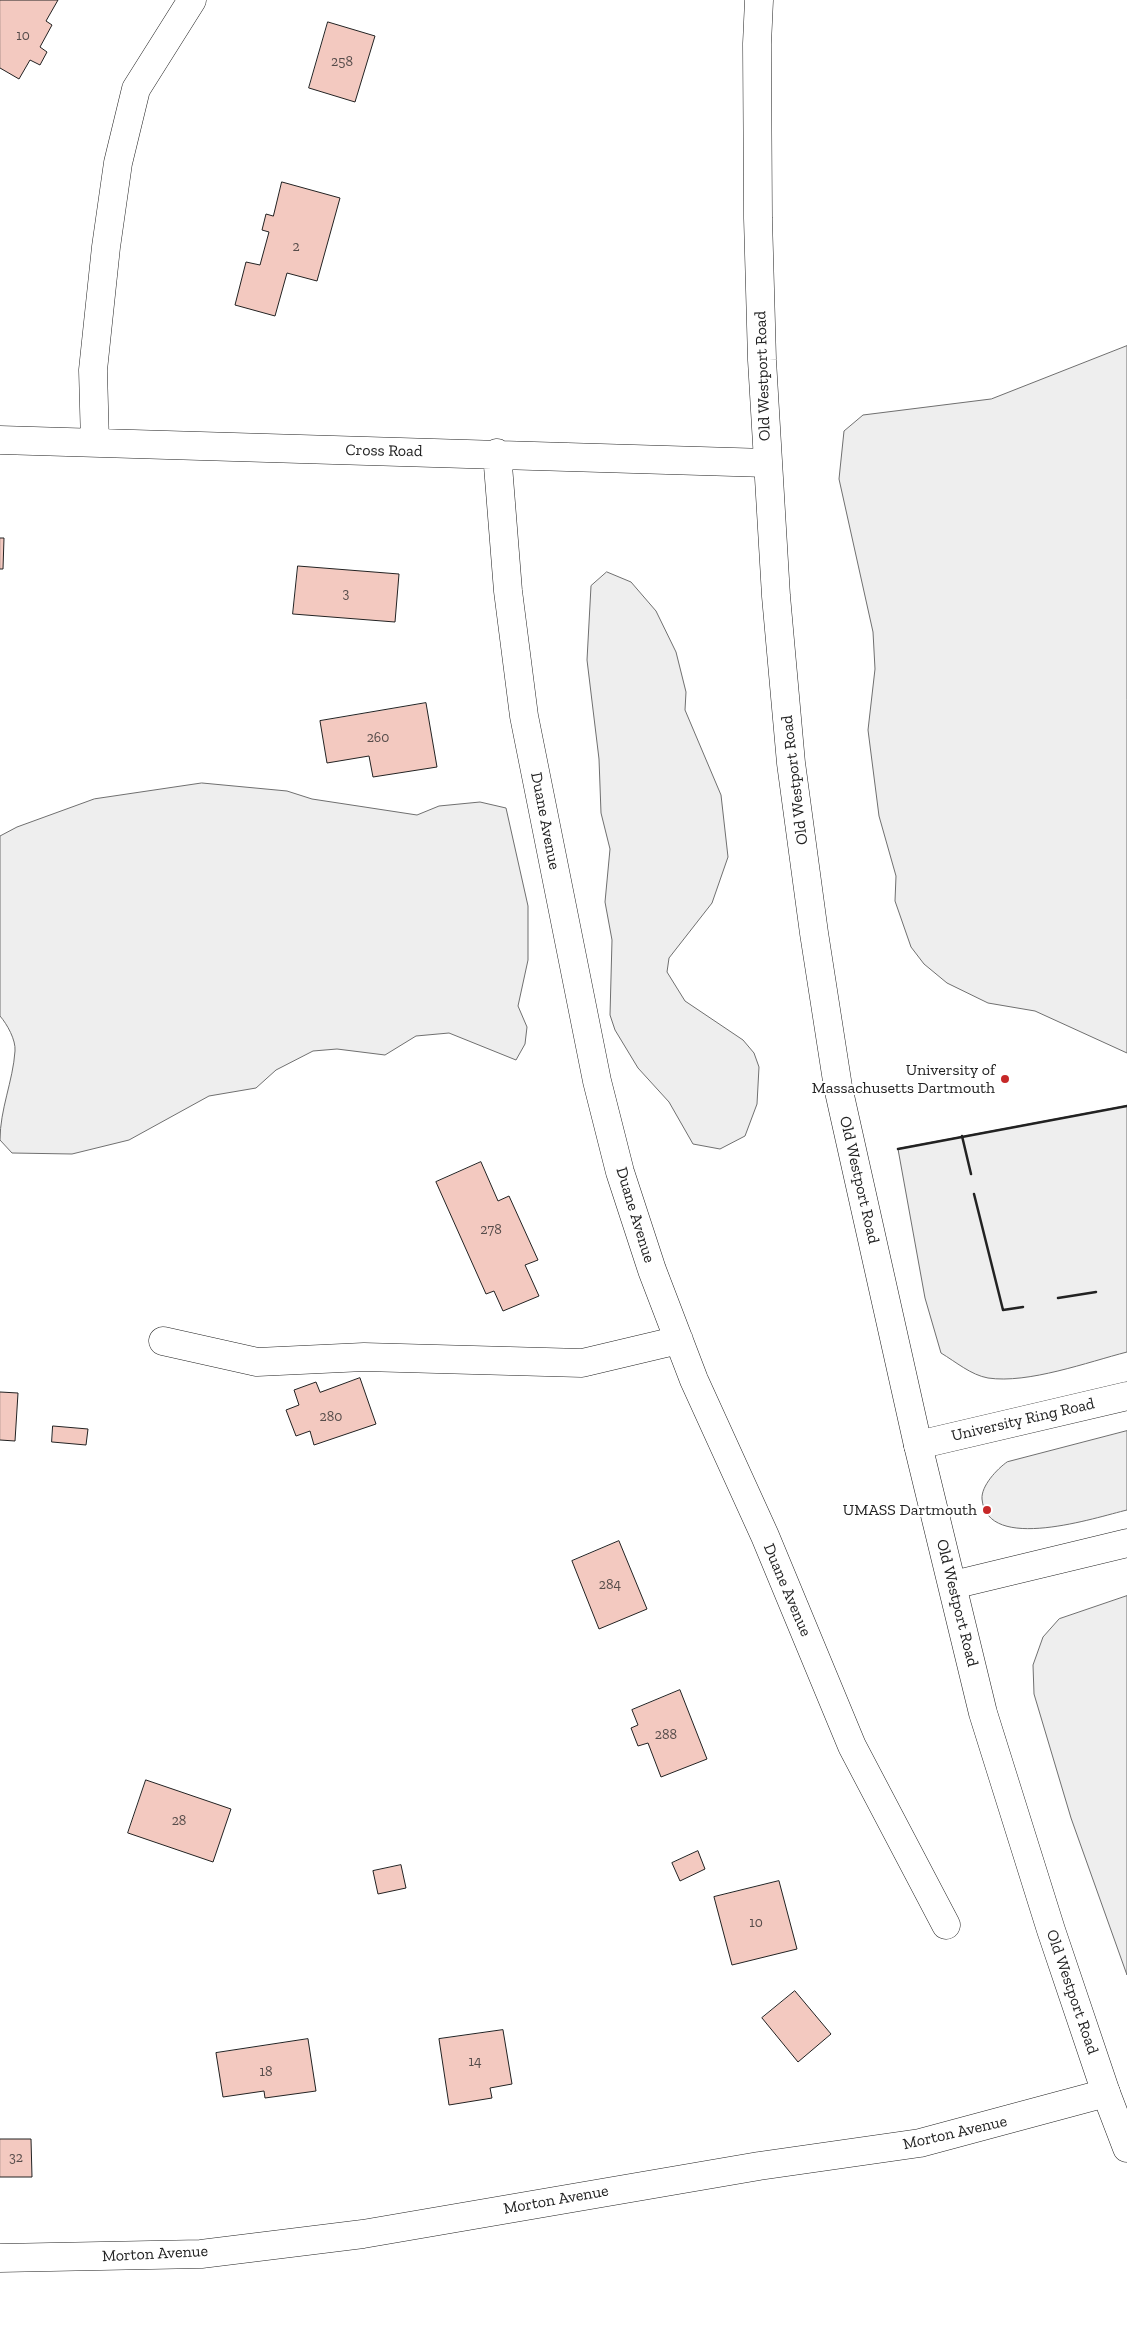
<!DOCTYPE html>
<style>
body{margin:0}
canvas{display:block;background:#fff}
</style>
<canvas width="1127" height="2325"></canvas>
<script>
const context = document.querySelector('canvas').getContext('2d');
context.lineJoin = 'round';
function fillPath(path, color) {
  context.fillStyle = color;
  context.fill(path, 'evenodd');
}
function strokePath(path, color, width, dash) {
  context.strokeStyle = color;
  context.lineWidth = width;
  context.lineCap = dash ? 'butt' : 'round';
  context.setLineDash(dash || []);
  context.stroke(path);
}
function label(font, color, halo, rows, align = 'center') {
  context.font = font + ' "Zilla Slab",serif';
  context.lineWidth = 4;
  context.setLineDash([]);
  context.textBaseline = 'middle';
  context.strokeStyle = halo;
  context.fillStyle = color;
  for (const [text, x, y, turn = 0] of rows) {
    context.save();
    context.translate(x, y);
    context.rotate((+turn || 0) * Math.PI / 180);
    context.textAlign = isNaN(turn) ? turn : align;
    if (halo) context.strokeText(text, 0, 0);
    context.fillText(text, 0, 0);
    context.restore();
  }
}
const green = new Path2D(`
 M1127 346V1053L1035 1011 988 1003 947 983 924 964 911 947 895 901 896 876 879 816 868 730 875 669 873 632 839 479 844 431 863 415 991 399Z
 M607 572 631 582 656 611 676 652 686 692 685 710 721 795 728 857 712 903 669 958 667 972 685 1001 743 1040 754 1053 759 1067 757 1104 745 1136 720 1149 693 1144 669 1102 638 1068 615 1030 610 1015 612 940 605 902 610 849 601 813 599 759 587 660 591 586Z
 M202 783 287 791 312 799 417 815 439 806 480 802 506 808 528 906V960L518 1006 527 1027 525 1044 516 1060 449 1033 416 1036 385 1055 337 1049 313 1051 276 1070 256 1088 209 1096 129 1140 72 1154 12 1153 0 1140C0 1109 13 1081 15 1051 16 1040 7 1024 0 1016V836L17 827 94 799Z
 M1127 1106V1352C1088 1362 1028 1384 988 1378 971 1375 956 1362 941 1353L925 1298 898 1149Z
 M1127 1431V1510C1097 1517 987 1554 982 1499 981 1486 997 1469 1007 1462Z
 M1127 1596V1975L1071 1818 1034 1694 1033 1665 1043 1637 1059 1619Z`);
const building = new Path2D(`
 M0 0H58L46 21 52 25 40 47 47 52 40 65 30 60 19 79 0 68Z
 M328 22 375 36 355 102 309 88Z
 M282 182 340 198 317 281 287 273 275 316 235 305 246 262 260 265 269 232 262 230 266 214 273 216Z
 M0 538H4L3 569H0Z
 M298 566 399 574 395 622 293 614Z
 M426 703 437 767 373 777 369 756 327 763 320 721Z
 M481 1162 498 1201 509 1196 538 1260 525 1265 539 1296 503 1311 494 1291 486 1294 436 1182Z
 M360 1378 376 1424 314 1445 310 1431 296 1436 286 1410 299 1405 294 1390 316 1382 320 1392Z
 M0 1392 18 1393 15 1441 0 1440Z
 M53 1426 88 1429 86 1445 52 1442Z
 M619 1541 647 1609 599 1629 572 1561Z
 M680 1690 707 1759 661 1777 648 1743 638 1746 631 1728 638 1725 632 1710Z
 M146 1780 231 1809 213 1862 128 1833Z
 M698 1851 705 1869 680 1881 672 1863Z
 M401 1865 406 1888 378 1894 373 1871Z
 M779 1881 797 1949 732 1965 714 1897Z
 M795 1991 831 2034 798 2062 762 2018Z
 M503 2030 512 2084 490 2088 492 2098 449 2105 439 2039Z
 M308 2039 316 2091 265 2098 264 2091 223 2097 216 2053Z
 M0 2139H31L32 2177H0Z`);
const minor = new Path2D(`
 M0 440C256 449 511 454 767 463
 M95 443 93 370 106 247 118 163 136 89 192 0
 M497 453 508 591 524 716 597 1081 620 1172 652 1270 694 1380 765 1536 852 1746 946 1925
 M163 1341 257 1362 364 1357 582 1363 679 1340
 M918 1445 1127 1396
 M953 1585 1127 1543
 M0 2258 201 2254 363 2234 759 2166 920 2143 1106 2093`);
const major = new Path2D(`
 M759 0 757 44 758 218 762 360 776 596 791 763 814 933 838 1087 918 1445 983 1713 1051 1930 1106 2093 1127 2148`);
const wall = new Path2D(`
 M962 1136 971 1174
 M898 1149 1127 1106
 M974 1194 1003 1310 1023 1307
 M1058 1298 1096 1292`);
const markers = [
 [1005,1079,5,"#c62828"],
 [987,1510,5,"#c62828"]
];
const numberNames = [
 ["10",23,36],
 ["258",342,62],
 ["2",296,247],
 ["3",346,594],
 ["260",378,738],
 ["278",491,1230],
 ["280",331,1417],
 ["284",610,1585],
 ["288",666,1735],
 ["28",179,1821],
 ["10",756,1923],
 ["14",475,2062],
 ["18",266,2072],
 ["32",16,2158]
];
const streetNames = [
 ["Old Westport Road",763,376,-92],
 ["Cross Road",384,451,1],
 ["Old Westport Road",795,780,-97],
 ["Duane Avenue",545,821,79],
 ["Old Westport Road",859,1180,77],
 ["Duane Avenue",635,1215,73],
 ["University Ring Road",1023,1420,-13],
 ["Duane Avenue",787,1590,67],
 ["Old Westport Road",957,1603,76],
 ["Old Westport Road",1072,1992,71],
 ["Morton Avenue",955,2133,-13],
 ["Morton Avenue",556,2200,-10],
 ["Morton Avenue",155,2254,-3]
];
const poiNames = [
 ["University of",995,1070],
 ["Massachusetts Dartmouth",995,1088],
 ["UMASS Dartmouth",977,1510]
];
fillPath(green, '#eee');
strokePath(green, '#6f6f6f', 1);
fillPath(building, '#f3c9c0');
strokePath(building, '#222', 1);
strokePath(minor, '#222', 29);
strokePath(major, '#222', 29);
strokePath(minor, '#fff', 28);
strokePath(major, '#fff', 28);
strokePath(wall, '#222', 2.5);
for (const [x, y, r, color] of markers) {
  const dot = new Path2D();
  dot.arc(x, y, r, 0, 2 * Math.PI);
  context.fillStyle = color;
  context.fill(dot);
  strokePath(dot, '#fff', 2);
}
label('14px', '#564c4a', null, numberNames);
label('16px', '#222', '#fff', streetNames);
label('16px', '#222', '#fff', poiNames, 'right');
</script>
